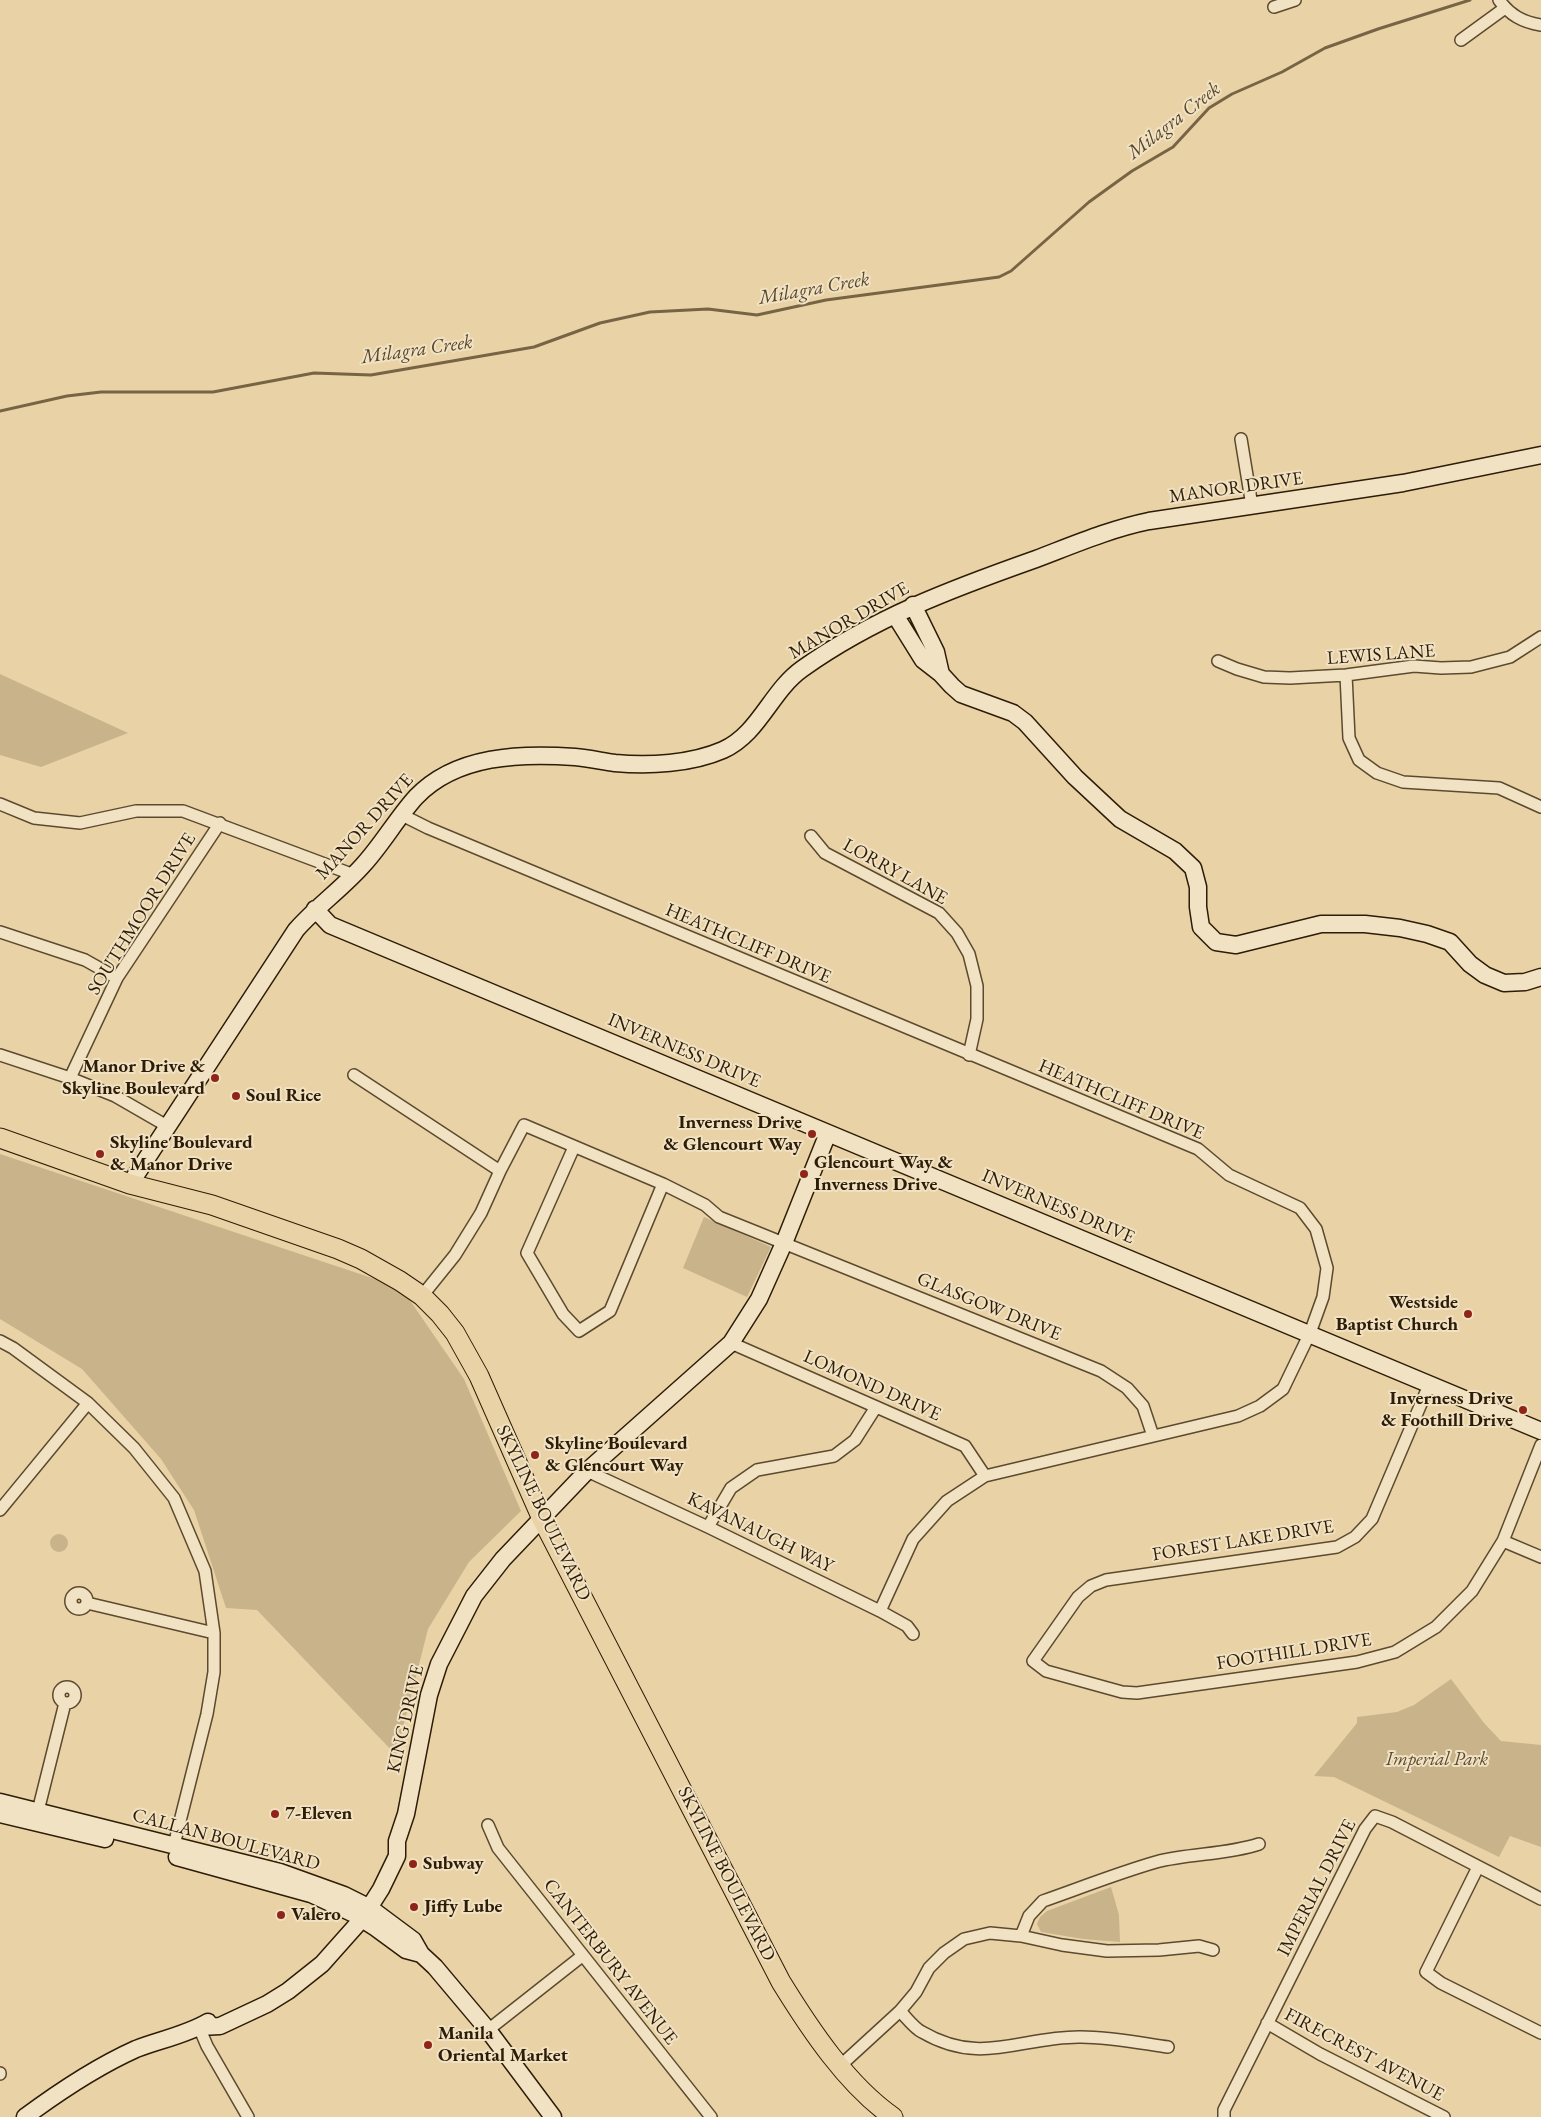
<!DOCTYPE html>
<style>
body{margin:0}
canvas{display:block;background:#e9d2a5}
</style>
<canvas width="1541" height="2117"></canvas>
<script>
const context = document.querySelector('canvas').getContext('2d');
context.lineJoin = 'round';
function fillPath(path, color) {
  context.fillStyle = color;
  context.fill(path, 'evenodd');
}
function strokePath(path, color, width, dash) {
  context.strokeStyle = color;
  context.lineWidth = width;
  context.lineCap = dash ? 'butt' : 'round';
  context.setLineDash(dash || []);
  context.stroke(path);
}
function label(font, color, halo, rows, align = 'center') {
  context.font = font + ' "EB Garamond",serif';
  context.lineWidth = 4;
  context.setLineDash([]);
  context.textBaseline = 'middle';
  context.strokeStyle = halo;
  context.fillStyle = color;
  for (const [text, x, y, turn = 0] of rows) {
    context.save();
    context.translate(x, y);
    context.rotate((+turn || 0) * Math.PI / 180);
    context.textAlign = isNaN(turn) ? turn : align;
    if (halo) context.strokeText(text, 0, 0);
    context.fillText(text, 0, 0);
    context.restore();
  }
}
const green = new Path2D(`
 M0 674 128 733 41 767 0 755Z
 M0 1154 384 1282 409 1299 464 1379 521 1511 469 1562 428 1629 396 1755 257 1610 226 1608 194 1510 161 1459 82 1369 0 1319Z
 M704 1217 771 1247 747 1297 683 1268Z
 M50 1543a9 9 0 1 1 18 0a9 9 0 1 1-18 0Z
 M1451 1679 1484 1723 1501 1741 1541 1745V1847L1510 1836 1499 1857 1334 1777 1314 1776 1357 1723V1717L1397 1712 1414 1705Z
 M1111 1887 1119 1915 1120 1942 1083 1939 1041 1932 1037 1924 1040 1917 1047 1911Z`);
const stream = new Path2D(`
 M0 411 67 396 101 392H213L314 373 371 375 534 347 600 323 650 312 708 309 757 315 826 300 999 277 1011 271 1089 202 1132 171 1173 147 1209 108 1232 94 1282 72 1325 48 1378 29 1470 0`);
const street = new Path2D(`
 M1499 0C1510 15 1522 22 1541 25
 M1274 7 1295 0
 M1461 40 1505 8
 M1241 439 1252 506
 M1218 661 1237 669 1264 677 1290 678 1346 675 1414 666 1441 668 1471 667 1510 657 1541 637
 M1346 675 1349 738 1359 760 1377 773 1403 782 1499 788 1541 807
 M0 804 34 818 80 823 136 811H183L354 875
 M402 815 428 828 1198 1149 1229 1175 1300 1208 1316 1229 1327 1268 1323 1297 1310 1333 1283 1389 1260 1406 1238 1416 985 1476 947 1501 913 1539 880 1611
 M811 836 825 853 939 913 957 933 969 954 977 986V1019L969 1055
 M0 932 85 960 117 978
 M0 1055 70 1078 115 1096 167 1126
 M354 1075 500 1171
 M70 1078 117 978 220 823
 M574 1147 527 1253 563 1314 579 1331 610 1311 663 1184
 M422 1296 455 1255 481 1213 500 1171 524 1125 663 1184 705 1205 719 1217 1101 1371 1127 1388 1143 1406 1153 1436
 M0 1341 13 1348 88 1403 134 1448 174 1498 205 1571 214 1633V1672L207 1714 174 1845 177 1851
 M731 1343 965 1446 985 1476
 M1429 1385 1372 1519 1355 1537 1337 1547 1106 1580 1091 1586 1078 1597 1033 1661 1046 1671 1122 1692 1137 1693 1357 1662 1395 1652 1436 1627 1472 1591 1503 1541 1541 1445
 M587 1471 708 1527 880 1611 907 1626 913 1634
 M0 1510 88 1403
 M708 1527 731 1488 757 1470 834 1456 855 1440 876 1407
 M1503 1541 1541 1557
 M71 1601a8 8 0 1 1 16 0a8 8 0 1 1-16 0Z
 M87 1603 214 1633
 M59 1695a8 8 0 1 1 16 0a8 8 0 1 1-16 0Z
 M34 1818 38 1811 65 1703
 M488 1825 498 1848 711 2117
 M1478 1867 1426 1972 1441 1983 1541 2033
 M1021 1936 1029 1916 1043 1901C1080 1888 1118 1873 1156 1862 1190 1853 1226 1855 1259 1844
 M900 2011C907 2018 914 2028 922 2032 982 2067 1021 2036 1081 2037 1110 2037 1140 2043 1168 2047
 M1267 2023 1320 2054 1444 2117
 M199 2027 207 2046 248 2117
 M488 2030 582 1956
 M840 2066 900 2011 916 1992 929 1968 944 1953 964 1939 990 1933 1021 1936 1062 1945 1107 1951 1159 1950 1199 1946 1213 1950
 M0 2073V2074
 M1224 2117V2110L1365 1829 1375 1816 1392 1822 1541 1899`);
const secondary = new Path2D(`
 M913 605 936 652 941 674
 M895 615 923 660 941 674 952 686 961 694 1013 713 1025 722 1075 777 1120 819 1175 851 1193 868 1198 887V907L1201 927 1216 942 1236 945 1321 924H1365L1400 928 1427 934 1450 942 1470 964 1485 975 1504 983 1525 982 1541 977
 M315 909 330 925 1541 1431
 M130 1184 296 930C317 906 343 888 364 864 383 843 397 818 416 797 456 755 521 753 575 757 588 758 601 761 615 763 649 766 691 764 723 750 759 734 771 691 802 669 873 618 954 588 1036 559 1073 545 1110 529 1149 521L1403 483 1541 455
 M0 1802 280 1872 344 1895 370 1908 413 1940 421 1954 435 1967 488 2030 553 2117
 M0 1814 105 1839
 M177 1857 311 1894 354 1914 376 1928 406 1950 421 1954
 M199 2027 220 2026 267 2004 288 1991 322 1964 362 1919 381 1889 397 1856V1841L406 1814 429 1695 439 1664 474 1596 503 1559 587 1471 731 1343 759 1299 784 1243 828 1133
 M25 2117C60 2091 96 2067 136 2049 159 2040 186 2035 208 2022`);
const primary = new Path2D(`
 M0 1138 130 1184 212 1205 338 1249 361 1259 400 1281 422 1296 440 1314 455 1333 479 1376 542 1519 781 1982C810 2029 847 2085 893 2117`);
const markers = [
 [215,1078,5,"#8f2418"],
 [236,1096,5,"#8f2418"],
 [812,1134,5,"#8f2418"],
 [100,1154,5,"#8f2418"],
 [804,1174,5,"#8f2418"],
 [1468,1314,5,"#8f2418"],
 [1523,1410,5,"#8f2418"],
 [535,1455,5,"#8f2418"],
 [275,1814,5,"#8f2418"],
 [413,1864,5,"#8f2418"],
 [414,1907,5,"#8f2418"],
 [281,1915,5,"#8f2418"],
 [428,2045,5,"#8f2418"]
];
const streetNames = [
 ["MANOR DRIVE",1236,488,-8],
 ["MANOR DRIVE",849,621,-30],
 ["LEWIS LANE",1381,655,-4],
 ["MANOR DRIVE",365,827,-48],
 ["LORRY LANE",895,872,29],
 ["SOUTHMOOR DRIVE",142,914,-58],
 ["HEATHCLIFF DRIVE",748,944,23],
 ["INVERNESS DRIVE",684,1051,23],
 ["HEATHCLIFF DRIVE",1121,1100,23],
 ["INVERNESS DRIVE",1058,1207,23],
 ["GLASGOW DRIVE",989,1307,22],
 ["LOMOND DRIVE",872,1386,24],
 ["SKYLINE BOULEVARD",543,1513,64],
 ["KAVANAUGH WAY",760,1533,26],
 ["FOREST LAKE DRIVE",1243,1541,-9],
 ["FOOTHILL DRIVE",1294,1652,-9],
 ["KING DRIVE",406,1719,-77],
 ["CALLAN BOULEVARD",226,1840,15],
 ["SKYLINE BOULEVARD",726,1874,63],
 ["IMPERIAL DRIVE",1317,1888,-63],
 ["CANTERBURY AVENUE",610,1962,52],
 ["FIRECREST AVENUE",1364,2055,28]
];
const poiNames = [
 ["Manor Drive &",205,1067,"right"],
 ["Skyline Boulevard",205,1089,"right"],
 ["Soul Rice",246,1096],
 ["Inverness Drive",802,1123,"right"],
 ["& Glencourt Way",802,1145,"right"],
 ["Skyline Boulevard",110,1143],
 ["& Manor Drive",110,1165],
 ["Glencourt Way &",814,1163],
 ["Inverness Drive",814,1185],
 ["Westside",1458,1303,"right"],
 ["Baptist Church",1458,1325,"right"],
 ["Inverness Drive",1513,1399,"right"],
 ["& Foothill Drive",1513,1421,"right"],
 ["Skyline Boulevard",545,1444],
 ["& Glencourt Way",545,1466],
 ["7-Eleven",285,1814],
 ["Subway",423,1864],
 ["Jiffy Lube",424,1907],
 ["Valero",291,1915],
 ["Manila",438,2034],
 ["Oriental Market",438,2056]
];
const parkNames = [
 ["Imperial Park",1437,1760]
];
const waterNames = [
 ["Milagra Creek",1174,121,-38],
 ["Milagra Creek",814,289,-10],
 ["Milagra Creek",417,350,-8]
];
fillPath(green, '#c9b38a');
strokePath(stream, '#776445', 3);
strokePath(street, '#5c4a2e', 14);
strokePath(secondary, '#2d1c06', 19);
strokePath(primary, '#2d1c06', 21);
strokePath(street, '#f1e2c4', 11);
strokePath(secondary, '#f1e2c4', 16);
strokePath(primary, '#e9d2a5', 19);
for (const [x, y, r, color] of markers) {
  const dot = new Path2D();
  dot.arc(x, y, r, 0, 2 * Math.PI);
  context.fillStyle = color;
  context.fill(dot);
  strokePath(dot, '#f1e2c4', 2);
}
label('19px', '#2d1c06', '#f1e2c4', streetNames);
label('bold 19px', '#2d1c06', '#f1e2c4', poiNames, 'left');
label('italic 19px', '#5c492e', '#f1e2c4', parkNames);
label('italic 20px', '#58462b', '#f1e2c4', waterNames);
</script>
